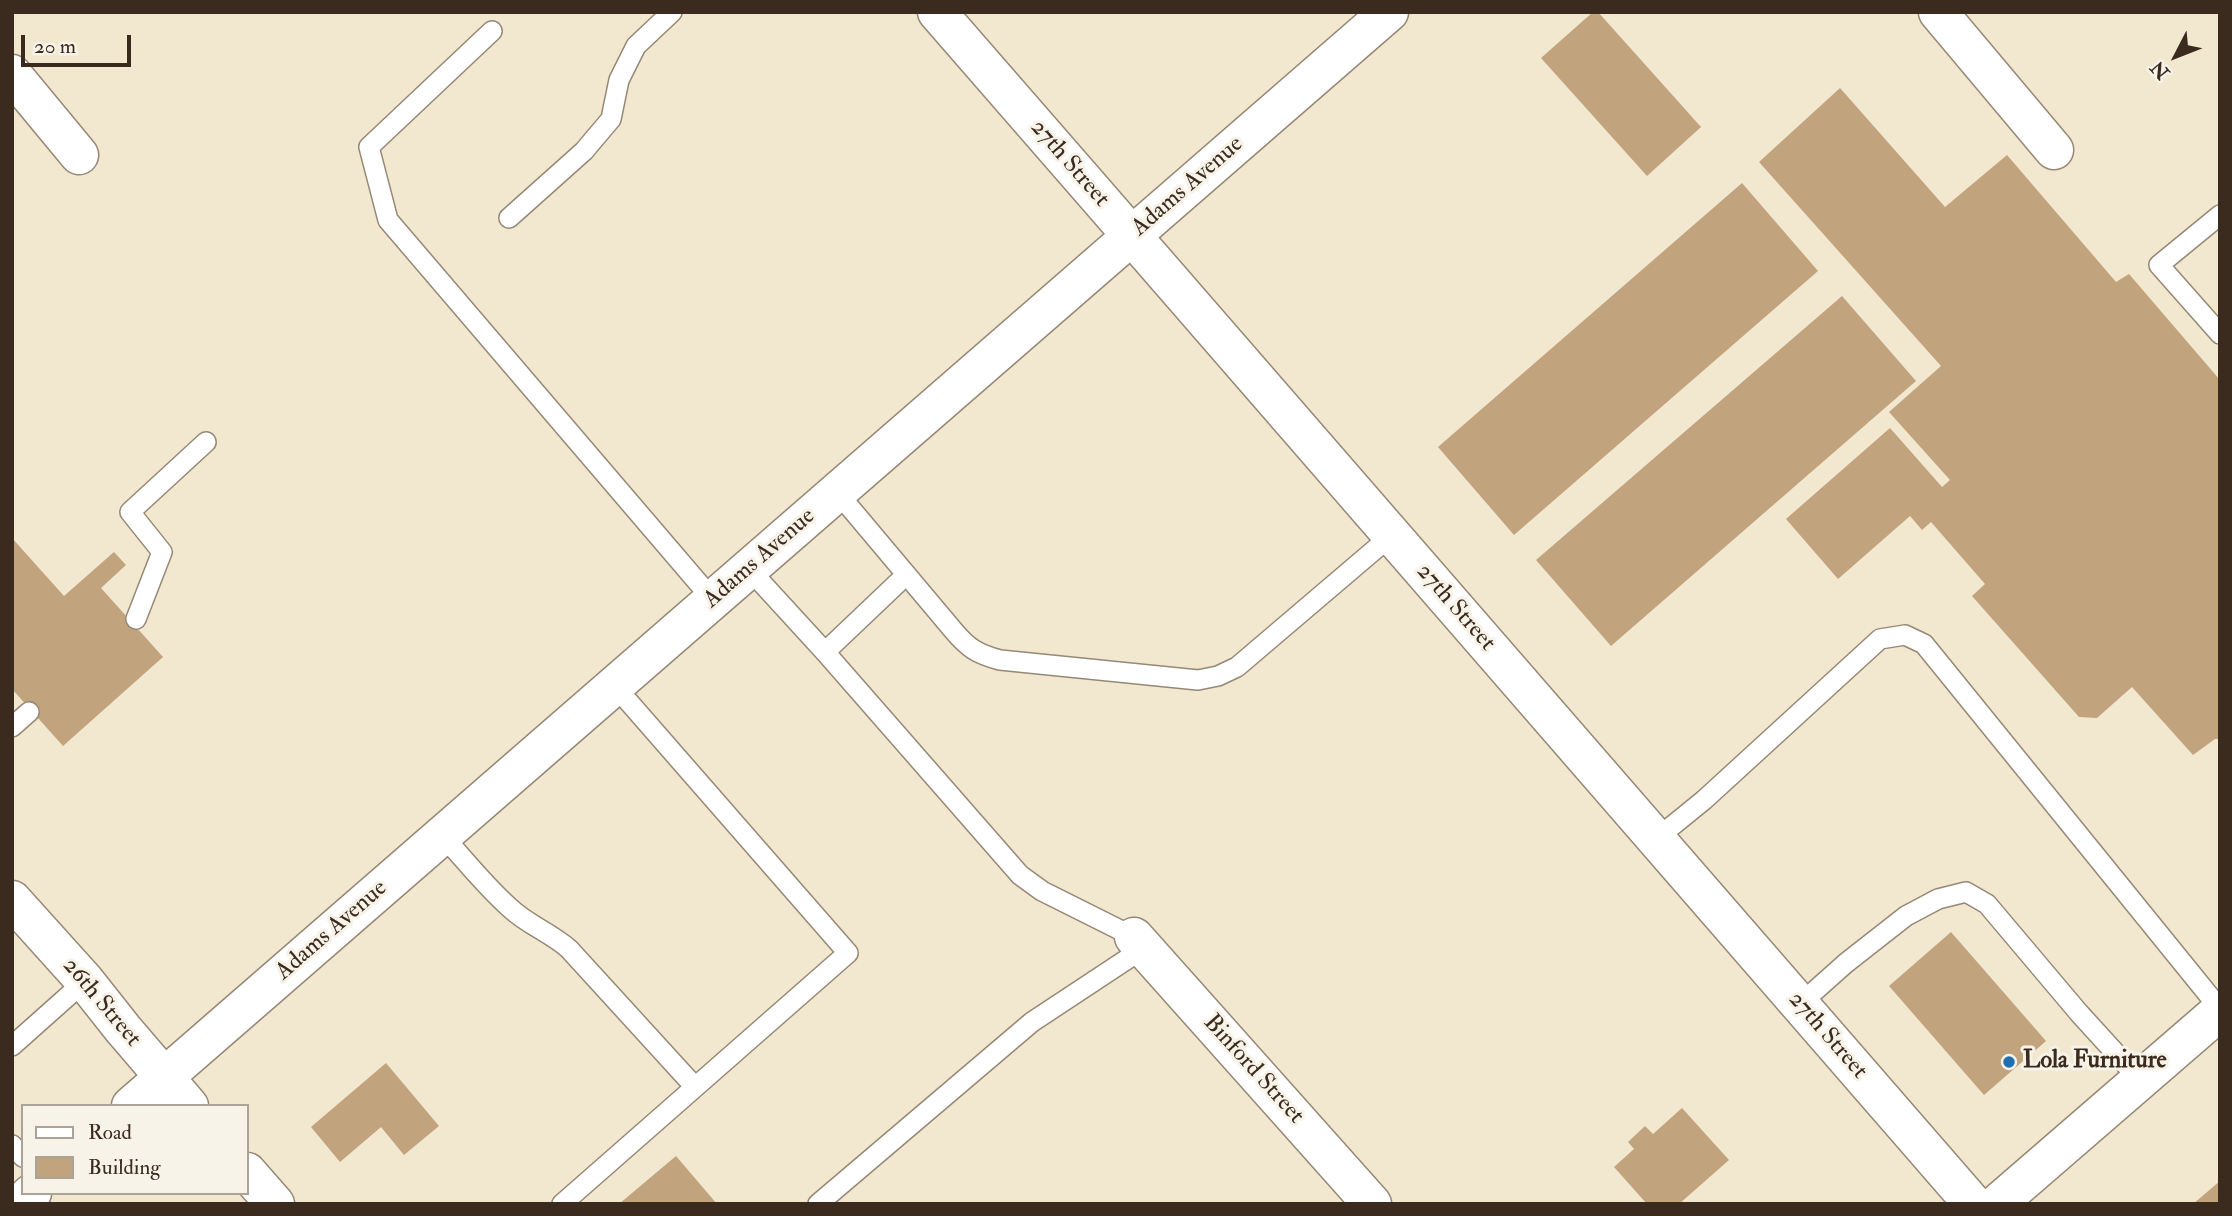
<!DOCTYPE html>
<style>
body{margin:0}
#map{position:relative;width:2232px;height:1216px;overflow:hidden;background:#f2e7cf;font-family:"IM FELL Double Pica",serif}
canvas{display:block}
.frame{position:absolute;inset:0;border:14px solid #3b2a1e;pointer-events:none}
.legend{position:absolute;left:21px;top:1104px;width:228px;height:91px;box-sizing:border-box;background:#f7f3e8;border:2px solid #aca397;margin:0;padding:9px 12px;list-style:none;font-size:21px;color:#3b2a1e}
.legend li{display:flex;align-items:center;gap:14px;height:35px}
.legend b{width:35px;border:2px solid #aca397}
.north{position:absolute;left:2141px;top:21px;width:70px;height:70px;-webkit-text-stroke:5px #f7f3e8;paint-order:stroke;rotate:228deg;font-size:19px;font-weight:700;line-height:28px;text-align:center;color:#3b2a1e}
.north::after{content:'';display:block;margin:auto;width:24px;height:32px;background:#3b2a1e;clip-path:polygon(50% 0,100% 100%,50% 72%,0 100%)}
.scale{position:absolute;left:21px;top:35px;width:110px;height:32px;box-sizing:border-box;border:4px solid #3b2a1e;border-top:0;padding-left:9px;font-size:21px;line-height:24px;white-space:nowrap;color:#3b2a1e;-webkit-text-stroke:5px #f7f3e8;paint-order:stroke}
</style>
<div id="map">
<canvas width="2232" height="1216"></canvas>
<div class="frame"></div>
<ul class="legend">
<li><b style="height:9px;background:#fff"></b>Road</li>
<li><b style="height:19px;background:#c1a37d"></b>Building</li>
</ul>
<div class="north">N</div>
<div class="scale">20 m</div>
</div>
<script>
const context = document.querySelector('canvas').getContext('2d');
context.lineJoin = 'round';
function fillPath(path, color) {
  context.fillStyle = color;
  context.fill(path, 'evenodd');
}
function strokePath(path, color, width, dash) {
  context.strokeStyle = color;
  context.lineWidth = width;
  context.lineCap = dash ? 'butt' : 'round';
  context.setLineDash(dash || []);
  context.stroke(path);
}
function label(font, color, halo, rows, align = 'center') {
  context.font = font + ' "IM FELL Double Pica",serif';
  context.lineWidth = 6;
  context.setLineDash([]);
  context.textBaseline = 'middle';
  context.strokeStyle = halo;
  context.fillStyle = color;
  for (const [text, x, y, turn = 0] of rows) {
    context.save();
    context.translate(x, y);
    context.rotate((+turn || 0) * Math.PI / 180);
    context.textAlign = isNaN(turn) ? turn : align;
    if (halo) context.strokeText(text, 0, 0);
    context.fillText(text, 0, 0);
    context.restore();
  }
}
const building = new Path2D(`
 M1593 12H1598L1701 127 1647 176 1541 58Z
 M1840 88 1945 207 2007 155 2116 282 2129 274 2220 380V739H2215L2193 755 2132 687 2097 718 2079 717 1972 596 1985 584 1931 522 1922 530 1910 516 1838 579 1786 519 1890 428 1942 487 1950 480 1889 412 1941 366 1759 162Z
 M1742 183 1818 271 1514 535 1438 447Z
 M1842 296 1916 381 1611 646 1536 560Z
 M12 538 64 596 114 552 126 565 101 588 163 657 63 746 12 689Z
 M1951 932 2046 1041 1984 1095 1889 986Z
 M386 1063 439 1126 404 1155 381 1127 340 1162 311 1127Z
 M1682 1108 1729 1160 1679 1204H1647L1614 1167 1634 1149 1628 1142 1645 1126 1653 1134Z
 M676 1156 717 1204H619Z
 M2220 1181V1204H2193Z`);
const service = new Path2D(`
 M492 31 369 147 388 220 713 600
 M2220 215 2159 265 2220 334
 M509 218 584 151 611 119 619 80 636 46 672 12
 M837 492 953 630C968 648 977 654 1000 660L1198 680 1218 676 1237 667 1392 535
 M749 569 825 652 906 575
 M136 619 162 552 130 512 206 442
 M825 652 1020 875 1042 891 1134 937
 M12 727 29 712
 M442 835C464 859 485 886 510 908 528 925 551 933 569 949L695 1087
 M1656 839 1704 800 1880 639 1905 635 1924 644 2220 1009
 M1800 1004 1846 963 1906 916 1938 899 1966 892 1987 904 2079 1013 2140 1080
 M12 1046 85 981
 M12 1145 23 1157
 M562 1204 848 953 614 685
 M818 1204 1032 1022 1144 948`);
const minor = new Path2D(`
 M937 12 1132 236
 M1938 12 2054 150
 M12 74 79 155
 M1134 937 1372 1204`);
const tertiary = new Path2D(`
 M1132 236 1973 1204
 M12 900 85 981 123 1029 189 1106
 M131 1106 1389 12
 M247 1172 275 1204
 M20 1204 32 1193`);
const primary = new Path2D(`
 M1997 1204 2220 1011`);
const markers = [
 [2009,1062,7,"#1f6fb2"]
];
const streetNames = [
 ["27th Street",1069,164,49],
 ["Adams Avenue",1188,187,-41],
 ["Adams Avenue",760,559,-41],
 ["27th Street",1455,608,49],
 ["Adams Avenue",332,931,-41],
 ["26th Street",101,1003,50],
 ["27th Street",1827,1036,49],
 ["Binford Street",1253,1070,48]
];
const poiNames = [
 ["Lola Furniture",2023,1062]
];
fillPath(building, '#c1a37d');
strokePath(service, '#968876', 22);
strokePath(minor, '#968876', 41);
strokePath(tertiary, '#968876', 41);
strokePath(primary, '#968876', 41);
strokePath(service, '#fff', 19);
strokePath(minor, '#fff', 38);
strokePath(tertiary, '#fff', 38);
strokePath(primary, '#fff', 38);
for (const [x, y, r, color] of markers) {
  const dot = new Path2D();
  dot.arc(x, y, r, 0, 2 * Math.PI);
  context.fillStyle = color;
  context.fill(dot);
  strokePath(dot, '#f7f3e8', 2.5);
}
label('24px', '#3b2a1e', '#f7f3e8', streetNames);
label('bold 24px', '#3b2a1e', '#f7f3e8', poiNames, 'left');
</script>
